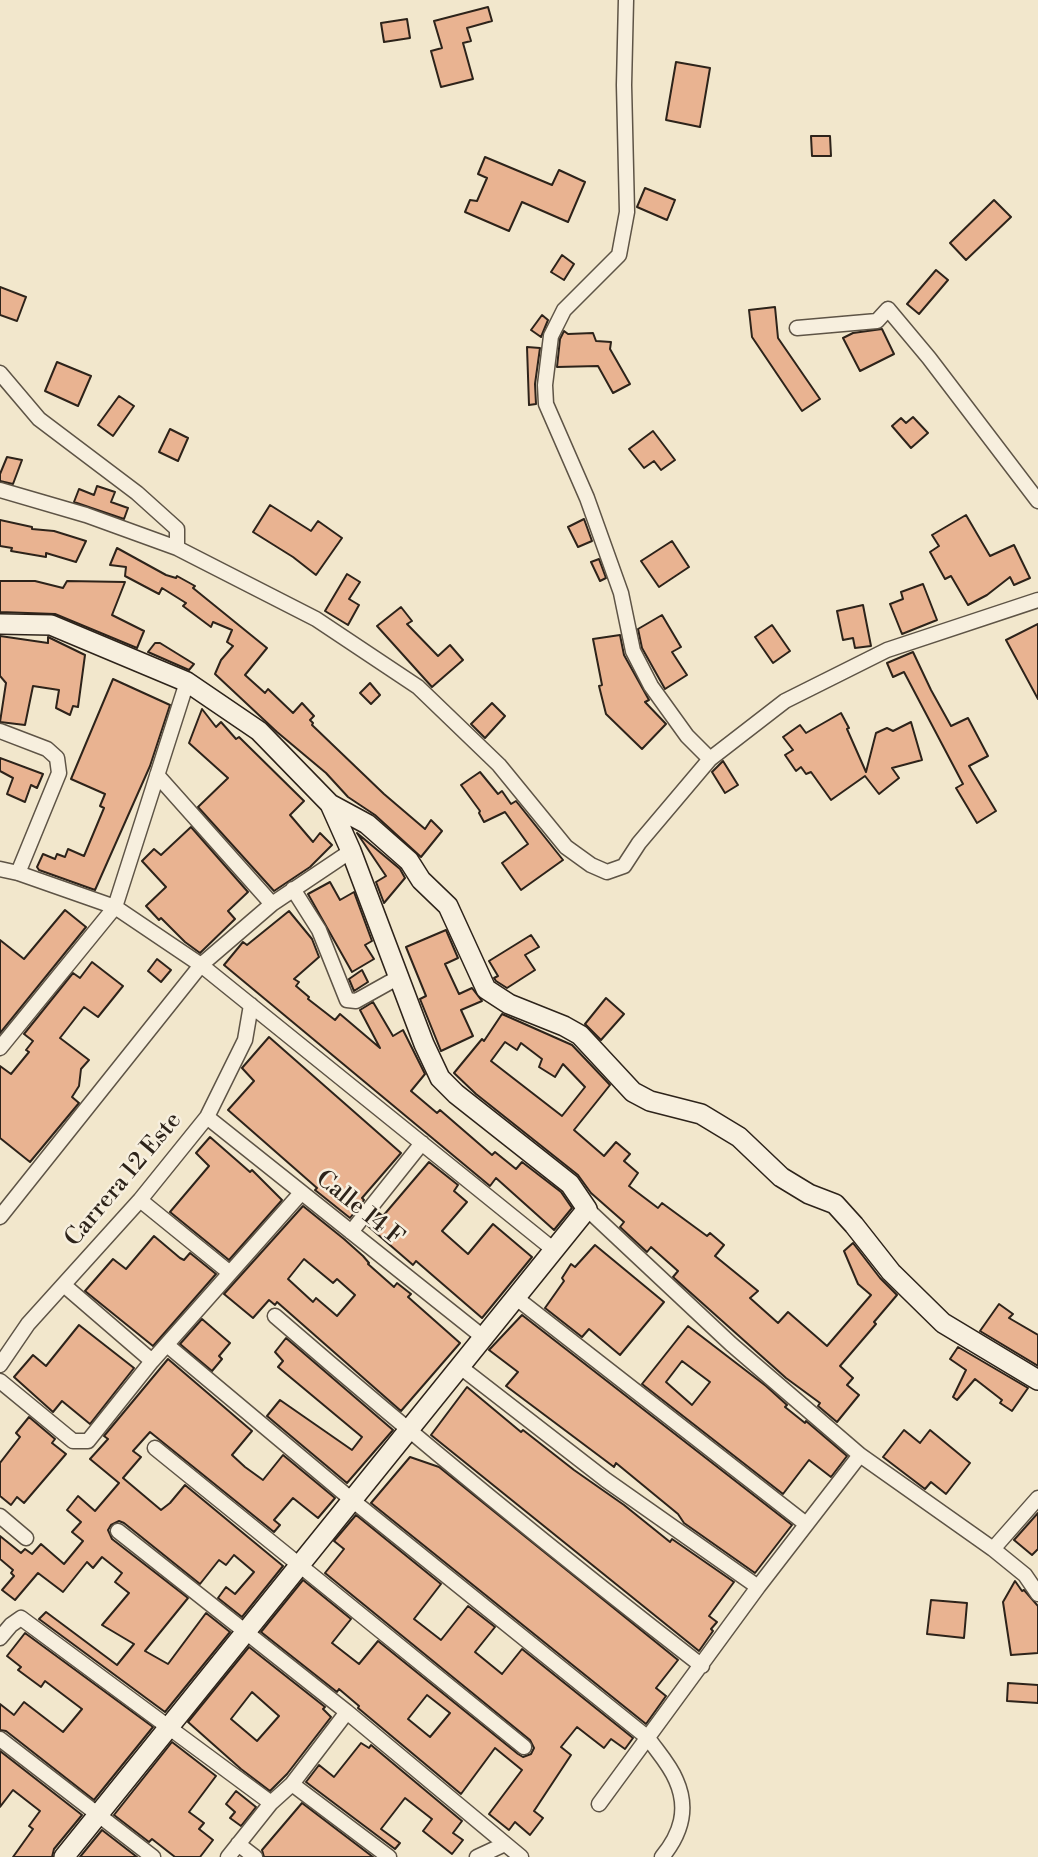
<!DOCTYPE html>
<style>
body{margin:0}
canvas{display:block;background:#f2e7cc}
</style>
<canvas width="1038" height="1857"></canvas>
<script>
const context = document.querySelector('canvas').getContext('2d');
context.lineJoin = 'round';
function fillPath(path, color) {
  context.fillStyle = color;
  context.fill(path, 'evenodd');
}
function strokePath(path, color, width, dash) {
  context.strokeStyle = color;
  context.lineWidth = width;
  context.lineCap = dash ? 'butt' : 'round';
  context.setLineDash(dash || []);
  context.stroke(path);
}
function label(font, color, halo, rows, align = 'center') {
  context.font = font + ' "Libre Bodoni",serif';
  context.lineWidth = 5;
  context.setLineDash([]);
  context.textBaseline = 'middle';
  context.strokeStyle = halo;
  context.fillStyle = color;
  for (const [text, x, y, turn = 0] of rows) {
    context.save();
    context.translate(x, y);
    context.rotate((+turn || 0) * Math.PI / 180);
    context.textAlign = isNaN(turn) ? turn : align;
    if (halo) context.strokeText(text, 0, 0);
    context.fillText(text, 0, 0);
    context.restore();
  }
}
const building = new Path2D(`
 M488 7 492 21 467 28 471 41 463 43 473 79 441 87 431 51 442 48 434 21Z
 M407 19 410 38 384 42 381 23Z
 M676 62 710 68 700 127 666 120Z
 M811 136H830L831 156H812Z
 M485 157 552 185 559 170 585 182 568 222 522 202 509 231 465 212 470 200 477 201 487 178 478 174Z
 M645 188 675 200 667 220 637 207Z
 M994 200 1011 217 966 260 950 243Z
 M562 255 574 264 564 280 551 272Z
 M936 270 948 280 919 314 907 304Z
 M0 287 26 297 17 321 0 315Z
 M775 307 778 338 820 399 802 411 752 337 749 310Z
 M542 315 548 320 541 337 531 330Z
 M882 329 894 354 860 371 843 338 853 333Z
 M564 331 568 334 593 333 596 341 611 342 610 349 630 384 613 393 598 366 557 367 560 339Z
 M527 347 540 348 535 384 536 404 529 405Z
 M57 362 91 376 78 406 45 391Z
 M119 396 134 406 113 436 98 425Z
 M913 417 928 433 911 448 892 426 901 418 906 423Z
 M170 429 188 438 178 461 159 452Z
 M653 431 675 460 661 470 654 461 644 468 629 449Z
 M7 457 22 460 13 484 0 481V474Z
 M97 486 115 492 111 502 128 508 124 519 74 502 79 489 94 495Z
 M270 505 311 531 318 521 342 538 316 575 293 557 253 532Z
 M966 515 990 556 1014 545 1030 578 1014 585 1010 577 987 595 968 605 951 576 945 579 930 552 939 546 932 535Z
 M584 519 592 541 578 547 568 527Z
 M0 520 32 527V529L54 531 86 541 76 562 46 553V557L11 551 12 548 0 546Z
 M672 541 689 567 659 587 641 561Z
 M117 548 166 575 176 578 177 576 195 586 193 588 267 648 245 675 265 693 268 689 293 713 302 703 314 716 310 720 313 723 312 725 384 794 425 829 431 820 442 831 421 857 375 815 348 797 326 773 277 732 215 674 221 660 233 646 227 642 232 630 213 622 211 627 183 606 186 603 162 588 159 594 125 576 126 567 110 565Z
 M599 559 606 578 600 581 591 562Z
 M347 574 360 582 349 599 359 605 348 625 325 611Z
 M0 581H35L63 588 67 581 125 582 112 615 144 631 137 648 55 614 0 612Z
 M923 584 937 620 902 634 890 604 903 599 901 592Z
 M863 605 871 646 855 648 853 638 843 640 837 611Z
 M401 607 412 621 407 624 438 656 450 645 463 660 432 687 377 626Z
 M662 615 681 647 672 652 687 675 665 689 642 648 638 629Z
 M1038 624V699L1006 640Z
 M772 625 790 651 773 663 755 637Z
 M620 635 624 655 649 700 645 702 666 724 642 749 606 714 599 686 602 685 593 639Z
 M0 636 48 643V637L85 655 78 707 73 706 70 715 56 708 59 690 33 686 25 725 0 722 6 683 0 676Z
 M155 643H160L194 664 189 670 148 652Z
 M913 652 931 690 951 726 968 718 988 756 969 766 996 811 977 823 956 788 963 784 904 672 893 677 887 663Z
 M113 679 170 705 150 766 95 890 39 870 37 867 43 854 55 859 57 854 65 857 68 849 84 856 104 808 100 806 105 794 71 779Z
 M370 683 380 695 371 704 360 693Z
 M492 703 505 716 485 738 471 724Z
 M202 709 216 727 221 722 236 739 239 737 304 801 290 815 313 842 320 833 332 845 310 867 274 891 198 807 228 778 189 743Z
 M841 713 849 728 847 729 866 772 876 733 887 728 893 731 911 722 922 760 892 768 899 778 879 794 865 776 831 800 811 772 806 774 801 767 796 771 785 755 793 750 783 737 800 725 806 733Z
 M0 758 43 774 37 788 31 785 25 802 7 794 13 778 0 771Z
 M723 761 738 785 725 793 712 772Z
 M480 772 498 794 502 791 511 804 516 801 563 860 521 890 502 863 528 844 505 812 484 822 479 813 480 811 461 785Z
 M191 827 248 892 228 911 235 919 200 953 185 942 161 918 159 920 146 906 166 887 142 861 154 849 161 855Z
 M357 833 400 869 405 878 384 903 376 882 386 876Z
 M330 882 340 900 354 892 372 941 365 945 374 959 352 972 308 894Z
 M65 910 86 927 0 1033V940L24 959Z
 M289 911 312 939 319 957 294 979 299 982 296 986 309 997 308 999 335 1020 340 1014 380 1048 360 1010 373 1002 393 1036 403 1030 425 1074 411 1091 437 1113 440 1110 492 1155 495 1152 516 1169 522 1162 561 1192 572 1208 554 1230 496 1178 490 1186 224 965 243 942 247 945Z
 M446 930 458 958 445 964 459 994 472 988 482 1001 461 1010 473 1036 441 1051 420 999 426 996 406 947Z
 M531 935 539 947 525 955 535 970 507 988 496 981 494 978 498 976 489 961Z
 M157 959 171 970 161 982 148 971Z
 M92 962 123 986 98 1017 84 1007 60 1038 89 1060 81 1069 79 1086 72 1097 79 1103 30 1162 0 1138V1066L11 1074 29 1052 26 1050 33 1041 24 1034 73 973 80 978Z
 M362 970 368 982 354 991 349 979Z
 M606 998 624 1014 601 1040 585 1024Z
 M502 1014 572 1045 610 1085 574 1130 604 1156 616 1142 630 1154 624 1161 638 1173 629 1186 658 1208 662 1203 707 1236 710 1233 724 1245 715 1256 758 1291 750 1298 778 1323 788 1312 827 1346 871 1295 858 1284 844 1251 853 1243 880 1278 897 1295 874 1322 876 1324 840 1366 853 1378 847 1385 859 1395 837 1422 818 1406 820 1403 786 1378 673 1277 678 1271 651 1247 647 1252 620 1227 624 1222 591 1193 578 1175 476 1094 454 1073 482 1039 484 1041ZM505 1042 517 1050 521 1043 542 1059 539 1067 555 1077 563 1064 585 1087 562 1116 491 1061Z
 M269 1037 401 1153 362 1198 364 1200 350 1218 315 1190 317 1188 228 1110 254 1081 242 1068Z
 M210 1137 250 1172 252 1170 282 1200 229 1260 170 1212 209 1166 196 1153Z
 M429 1162 458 1185 454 1191 467 1202 442 1231 468 1254 493 1224 532 1257 482 1318 416 1261 413 1265 368 1226 379 1213 383 1216Z
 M303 1206 344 1239 363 1256 369 1263 368 1264 394 1287 397 1283 411 1294 408 1297 460 1343 401 1411 277 1302 275 1305 269 1300 253 1318 224 1294ZM304 1259 333 1283 337 1279 355 1295 337 1316 316 1298 313 1302 288 1279Z
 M154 1236 180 1258 184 1260 190 1253 216 1274 153 1346 85 1291 113 1259 126 1269Z
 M595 1245 664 1302 620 1355 589 1329 582 1337 545 1308 564 1281 562 1278 571 1264 575 1267Z
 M999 1304 1013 1314 1009 1318 1038 1335V1366L980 1331Z
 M522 1315 792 1525 755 1573 684 1523 678 1514 616 1463 614 1467 506 1386 518 1372 489 1350Z
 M202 1319 230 1343 219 1356 222 1359 212 1371 180 1344Z
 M79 1325 134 1368 90 1424 62 1401 53 1412 14 1377 33 1355 46 1366Z
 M688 1326 766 1386 787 1405 785 1407 805 1423 806 1421 847 1456 831 1477 809 1460 783 1494 642 1384ZM682 1361 710 1382 692 1405 666 1382Z
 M286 1338 393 1430 347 1483 267 1416 280 1400 352 1450 362 1437 278 1367 283 1361 275 1352Z
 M958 1347 1028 1388 1012 1411 1000 1403 1002 1400 975 1379 957 1400 953 1397 966 1370 950 1359Z
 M168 1359 252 1431 232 1455 245 1467 263 1480 283 1455 335 1498 318 1518 293 1498 274 1520 280 1525 274 1532 150 1432 133 1451 141 1457 123 1478 161 1510 170 1503 185 1485 283 1566 242 1617 218 1598 226 1587 235 1594 254 1572 234 1555 226 1565 219 1560 200 1584 124 1523 119 1521 111 1525 108 1530 112 1539 188 1598 145 1651 168 1664 206 1613 230 1632 165 1712 39 1619 46 1612 117 1665 134 1644 102 1625 129 1593 115 1582 122 1573 102 1557 93 1568 87 1562 63 1592 38 1573 15 1600 2 1590 14 1576 11 1573 13 1570 0 1559V1536L21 1553 25 1549 32 1554 41 1544 64 1564 83 1541 72 1532 81 1522 67 1510 78 1496 95 1511 119 1483 90 1459 108 1439 104 1436Z
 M467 1387 521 1432 523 1430 574 1470 624 1505 670 1542 672 1539 734 1582 709 1616 717 1622 711 1629 713 1631 699 1651 431 1435Z
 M29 1417 55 1439 52 1443 66 1454 24 1503 17 1497 11 1505 0 1496V1463L20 1437 16 1433Z
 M904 1430 920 1443 930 1430 970 1463 946 1494 931 1482 925 1489 883 1457Z
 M410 1457 439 1467 678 1660 656 1688 666 1696 646 1724 371 1503Z
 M1038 1513V1549L1032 1555 1014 1540Z
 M356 1515 441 1584 414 1619 441 1640 468 1606 495 1627 475 1652 502 1674 522 1649 633 1738 625 1749 611 1739 604 1748 577 1727 561 1747 571 1755 534 1811 543 1818 530 1835 515 1822 509 1830 489 1814 522 1770 495 1748 461 1794 358 1708 359 1706 339 1689 337 1692 261 1632 303 1580 351 1619 332 1643 359 1664 378 1641 518 1754 523 1757 531 1754 534 1748 530 1740 325 1573 344 1549 334 1541ZM427 1695 450 1713 430 1737 408 1719Z
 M1015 1581 1022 1591 1024 1590 1038 1606V1653L1011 1655 1003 1602Z
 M931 1600 967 1603 964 1638 927 1634Z
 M25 1633 153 1727 94 1800 6 1731 0 1730V1704L14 1715 24 1702 63 1732 82 1709 45 1681 41 1687 18 1670 21 1667 7 1656Z
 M249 1647 325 1707 323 1709 331 1717 287 1774 270 1791 241 1769 188 1722ZM252 1692 279 1716 257 1741 231 1719Z
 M1008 1683 1038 1685V1703L1007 1701Z
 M172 1742 216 1776 189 1812 204 1823 199 1829 213 1840 200 1857H175L152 1839 149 1842 114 1815Z
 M361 1743 369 1748 371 1745 462 1821 453 1833 463 1840 452 1854 423 1831 432 1819 405 1798 381 1829 400 1843 395 1849 306 1782 319 1765 334 1777Z
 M0 1751 82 1815 54 1849 52 1857H13L33 1829 29 1826 40 1811 13 1790 0 1807Z
 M236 1791 256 1807 241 1826 230 1818 235 1812 226 1804Z
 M302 1803 373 1857H264L262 1850Z
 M102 1830 137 1857H80Z`);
const street = new Path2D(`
 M626 0 624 85 627 212 619 255 564 310 551 336 545 385 546 404 587 498 621 593 633 651 651 686 687 736 710 759
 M797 328 877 321 888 309 929 358 1038 501
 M0 373 39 419 137 493 177 529V548
 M0 490 86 515 177 548 316 619 418 687 499 765 566 847 591 865 607 872 624 866 639 843 710 759 785 701 887 650 1038 600
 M0 731 47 749 57 758 59 773 18 873
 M157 775 272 904
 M0 869 18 873 115 907 201 965 554 1250
 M293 889 319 930 347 1000 356 1001 399 977
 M0 1048 115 907 187 682
 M207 1117 483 1337
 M140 1200 230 1273
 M587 1209 731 1344 860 1455 993 1549 1025 1575 1038 1594
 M0 1217 201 965 272 904 351 851
 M351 1232 422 1143
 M65 1286 152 1361
 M515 1297 806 1524
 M275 1316C415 1437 556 1553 702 1666
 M167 1345 352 1500 648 1738C657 1751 670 1765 676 1780 689 1809 681 1834 662 1857
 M0 1365 28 1324 140 1200 207 1117 245 1040 251 1005
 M459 1366 606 1480 758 1587
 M0 1381 73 1441H88L152 1361 301 1193
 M155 1448 524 1747
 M0 1516 26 1538
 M118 1531 347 1712 521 1857
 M993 1549 1038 1498
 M0 1638 11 1625 21 1618 271 1803
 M0 1739 153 1857
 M292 1784 389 1857
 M599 1804 758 1587 860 1455
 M238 1844 255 1857
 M228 1857 271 1803 292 1784 347 1712
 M477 1857 505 1844`);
const secondary = new Path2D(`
 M0 624 51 625 187 682 259 731 330 804 351 851 424 1044 440 1078 456 1094 570 1184 587 1209 64 1857
 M330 804 367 824 409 861 421 880 448 906 486 989 509 1004 564 1026 580 1035 633 1092 650 1101 701 1114 739 1137 781 1177 809 1194 835 1204 854 1225 891 1272 943 1323 1038 1380`);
const streetNames = [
 ["Carrera 12 Este",124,1180,-50],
 ["Calle 14 F",359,1209,39]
];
fillPath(building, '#e9b391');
strokePath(building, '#2d231a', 2);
strokePath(street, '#5e5446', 17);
strokePath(secondary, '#2d231a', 22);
strokePath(street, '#f7efde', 14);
strokePath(secondary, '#f7efde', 19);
label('24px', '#2d231a', '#f7efde', streetNames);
</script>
